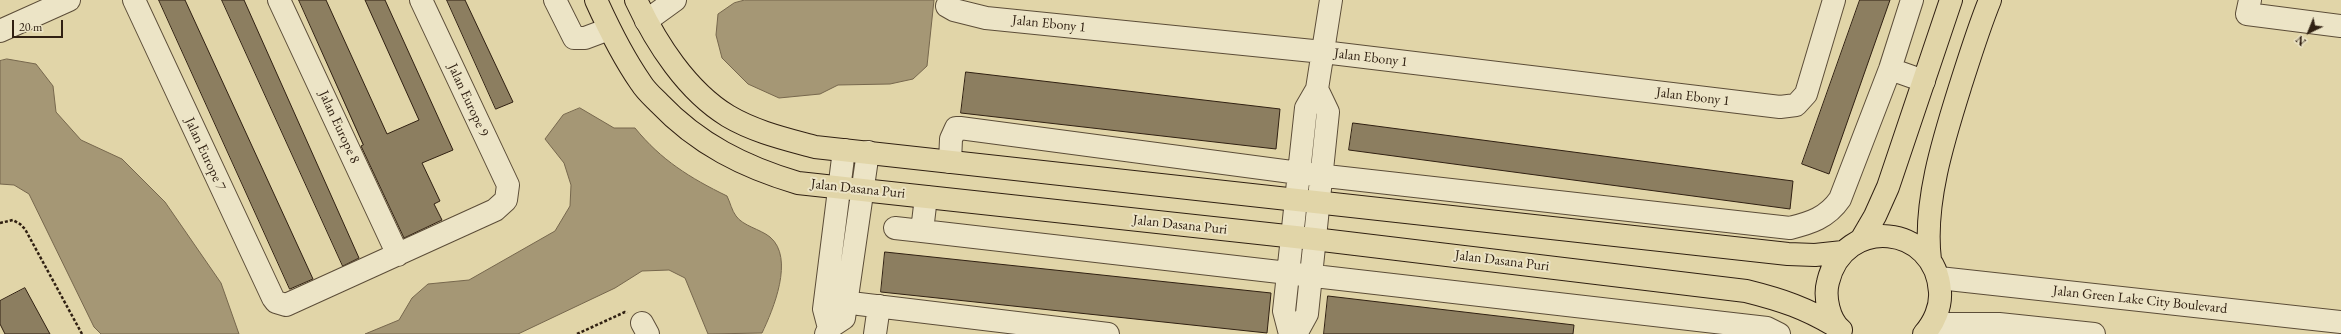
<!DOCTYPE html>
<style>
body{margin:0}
#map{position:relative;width:2341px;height:334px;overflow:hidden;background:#e1d5a8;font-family:"EB Garamond",serif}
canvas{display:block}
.north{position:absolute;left:2289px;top:12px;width:40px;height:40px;-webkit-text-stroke:3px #ece4c6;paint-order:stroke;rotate:223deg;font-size:11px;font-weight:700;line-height:16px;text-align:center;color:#302012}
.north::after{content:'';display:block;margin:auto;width:14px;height:18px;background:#302012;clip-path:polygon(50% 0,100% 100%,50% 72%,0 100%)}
.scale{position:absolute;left:12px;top:20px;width:51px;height:18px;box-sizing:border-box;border:2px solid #302012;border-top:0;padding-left:5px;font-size:12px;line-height:14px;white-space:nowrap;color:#302012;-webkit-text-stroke:3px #ece4c6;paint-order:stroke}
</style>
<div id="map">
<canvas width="2341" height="334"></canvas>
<div class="north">N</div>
<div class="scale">20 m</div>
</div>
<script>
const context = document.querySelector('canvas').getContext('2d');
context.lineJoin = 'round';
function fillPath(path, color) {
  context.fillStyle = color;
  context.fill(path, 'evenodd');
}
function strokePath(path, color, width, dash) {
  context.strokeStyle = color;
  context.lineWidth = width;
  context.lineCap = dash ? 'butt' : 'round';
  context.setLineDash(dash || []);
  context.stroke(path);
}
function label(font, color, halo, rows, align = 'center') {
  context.font = font + ' "EB Garamond",serif';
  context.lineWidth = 4;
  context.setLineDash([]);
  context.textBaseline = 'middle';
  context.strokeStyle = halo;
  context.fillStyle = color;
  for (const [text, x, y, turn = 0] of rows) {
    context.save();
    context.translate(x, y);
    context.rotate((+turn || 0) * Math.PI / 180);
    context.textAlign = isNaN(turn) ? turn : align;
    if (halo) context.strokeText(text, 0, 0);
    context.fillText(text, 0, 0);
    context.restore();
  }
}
const water = new Path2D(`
 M745 0H934L927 66 913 79 890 84 838 85 820 94 779 98 748 84 722 58 716 35 718 14 734 3Z
 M7 59 36 64 53 86 56 112 81 140 122 159 165 202 221 283 239 334H101L94 327 29 194 14 185 0 184V61Z
 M580 108 614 128H635C661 160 690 178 727 196 730 202 732 211 736 216 743 226 760 229 770 237 795 258 773 310 762 333L708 334 685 278 669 270 642 271 615 288 518 334H365L399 320 412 298 428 284 469 280 555 231 570 206 571 185 564 163 545 139 563 115Z`);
const building = new Path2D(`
 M159 0H185L313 279 290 289Z
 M222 0H244L359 258 343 266Z
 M299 0H326L387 134 419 120 365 0H385L453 150 422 163 440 201 434 204 442 220 404 238 361 146 363 145Z
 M447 0H465L513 102 496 109Z
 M1860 0H1890L1829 174 1802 164Z
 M966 72 1280 109 1276 149 961 113Z
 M1353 123 1793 181 1790 209 1349 150Z
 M885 252 1271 293 1267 333 881 292Z
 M25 288 50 334H5L0 324V301Z
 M1328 296 1574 325 1573 334H1324Z`);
const path = new Path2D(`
 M0 223 13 220 20 224 25 229 82 334
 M577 334 625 312 627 313`);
const minor = new Path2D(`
 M134 0 273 298 276 302 286 305 495 210 506 200 508 185 421 0
 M279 0 398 255
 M555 0 574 38H585L609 29
 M2250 0 2247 14 2341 26
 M947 6 954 10 986 18 1323 52 1780 107 1796 105 1806 94 1834 0
 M646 21 675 0
 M0 31 69 0
 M1890 69 1924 81
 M950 162 951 139 956 128H960L1299 173 1790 228C1810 223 1827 218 1840 199L1890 69 1912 0
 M926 197 922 231 1767 328 1779 334
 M895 228 922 231
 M1939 278 2341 322
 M859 304 1108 334
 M642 323 648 334
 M1932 324H1999L2094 334
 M829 328 824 309 844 150
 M826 334 829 328 844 318 868 152
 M875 334 879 306
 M1290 334 1284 311 1306 108 1317 89 1331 0
 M1296 334 1307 314 1328 112 1317 89`);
const major = new Path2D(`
 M596 0C609 29 623 57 641 83 646 91 653 97 659 103 698 144 744 167 798 183L1314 239 1746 291C1782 300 1806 308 1837 327
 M636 0C656 43 687 91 728 116 755 132 786 139 815 147L1788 254 1815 255 1843 252
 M1861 240 1875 216 1888 187 1951 0
 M1930 260C1923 203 1944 138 1961 84 1970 56 1979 27 1990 0
 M1841 330C1829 320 1824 297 1828 282 1844 215 1936 224 1940 292 1941 307 1934 323 1924 334`);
const streetNames = [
 ["Jalan Ebony 1",1049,24,6],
 ["Jalan Ebony 1",1371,58,7],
 ["Jalan Ebony 1",1693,97,7],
 ["Jalan Europe 9",468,100,65],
 ["Jalan Europe 8",339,127,65],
 ["Jalan Europe 7",205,154,65],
 ["Jalan Dasana Puri",858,189,6],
 ["Jalan Dasana Puri",1180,225,6],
 ["Jalan Dasana Puri",1502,261,7],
 ["Jalan Green Lake City Boulevard",2140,300,6]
];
fillPath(water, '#a59775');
strokePath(water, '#76674d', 1);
fillPath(building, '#8c7e60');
strokePath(building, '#302012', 1);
strokePath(minor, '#5c4d38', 24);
strokePath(major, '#302012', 24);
strokePath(path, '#302012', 2.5, [3, 2]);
strokePath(minor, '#ece4c6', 22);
strokePath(major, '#e1d5a8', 22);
label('14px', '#302012', '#ece4c6', streetNames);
</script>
